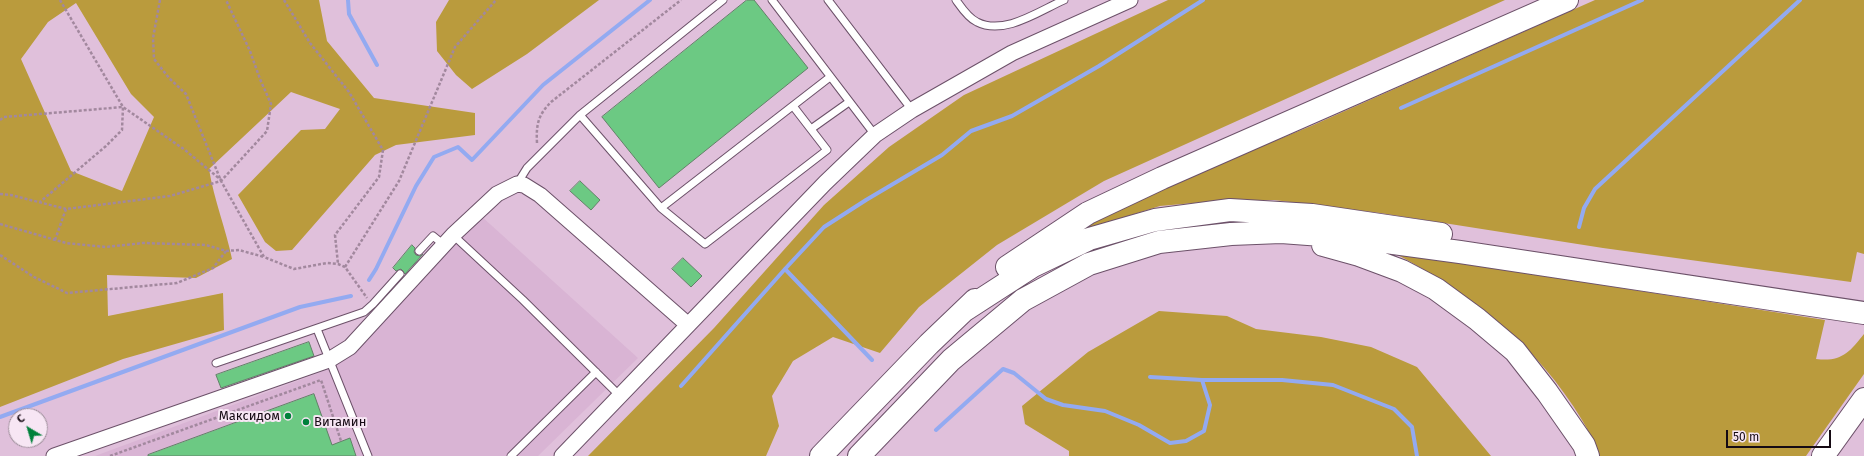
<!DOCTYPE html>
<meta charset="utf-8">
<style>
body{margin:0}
#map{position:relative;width:1864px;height:456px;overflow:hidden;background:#e0c0db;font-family:"Fira Sans",sans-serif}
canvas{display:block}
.north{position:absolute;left:8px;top:408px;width:40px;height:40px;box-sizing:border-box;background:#f7e6f4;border:1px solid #9d8e9a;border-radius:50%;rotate:322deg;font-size:11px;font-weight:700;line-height:16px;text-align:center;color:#150a13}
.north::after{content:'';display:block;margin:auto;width:14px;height:18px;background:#00813b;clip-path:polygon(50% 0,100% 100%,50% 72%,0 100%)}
.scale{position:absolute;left:1726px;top:430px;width:105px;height:18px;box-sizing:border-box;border:2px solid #150a13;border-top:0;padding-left:5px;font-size:12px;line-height:14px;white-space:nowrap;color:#150a13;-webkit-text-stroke:3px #f7e6f4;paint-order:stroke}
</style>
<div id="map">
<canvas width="1864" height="456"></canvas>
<div class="north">С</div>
<div class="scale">50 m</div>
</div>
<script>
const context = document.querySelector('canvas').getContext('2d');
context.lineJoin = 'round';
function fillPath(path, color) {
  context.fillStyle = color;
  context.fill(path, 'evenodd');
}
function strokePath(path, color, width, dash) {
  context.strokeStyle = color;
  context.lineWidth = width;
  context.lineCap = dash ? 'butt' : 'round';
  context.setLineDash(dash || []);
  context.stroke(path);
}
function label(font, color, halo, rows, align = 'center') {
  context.font = font + ' "Fira Sans",sans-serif';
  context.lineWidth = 4;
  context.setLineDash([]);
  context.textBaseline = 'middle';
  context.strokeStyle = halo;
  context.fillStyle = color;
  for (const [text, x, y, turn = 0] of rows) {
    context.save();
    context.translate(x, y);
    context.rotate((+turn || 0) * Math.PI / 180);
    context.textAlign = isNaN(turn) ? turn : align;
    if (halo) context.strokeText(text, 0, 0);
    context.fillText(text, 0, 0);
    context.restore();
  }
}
const built = new Path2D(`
 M480 215 638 358 538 456H95L319 373 342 361 367 341Z`);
const green = new Path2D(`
 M0 0H319L327 41 374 98 475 113V135L396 145 375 155 292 250 276 251 265 242 238 195 301 130 325 129 340 109 291 92 209 169C214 200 226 229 232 259L196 278 107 275 108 316 223 293 224 330 123 359 0 407ZM76 3 131 94 154 117 122 191 71 171 21 59 48 22Z
 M449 0H599L527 54 472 89 456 75 437 51 436 22Z
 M1168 0H1505L1104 181 997 245 919 307 880 353 833 337 793 361 772 396 779 426 766 456H588L714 328 824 205 889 147 964 95Z
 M1595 0H1864V254L1857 252 1851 282 1603 248 1380 213 1274 200 1216 201 1160 206 1064 236 1135 198 1311 126Z
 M1392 252 1825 320 1816 359C1841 362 1849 353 1864 334V374L1806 456H1600C1594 444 1589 431 1582 420 1538 346 1468 291 1392 252Z
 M1159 311 1227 316 1256 329 1321 337 1371 347 1417 367 1491 456H1069V451L1025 424 1022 406 1088 352Z`);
const stream = new Path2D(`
 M348 0 349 14 377 65
 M1401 108 1642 0
 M1579 227 1584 208 1595 189 1800 0
 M785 269 872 360
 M369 280 376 269 416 186 434 157 458 147 472 160 543 85 650 0
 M1150 377 1202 380
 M681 386 785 269 824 227 866 200 942 155 971 131 1012 116 1099 66 1203 0
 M0 417 300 307 351 296
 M936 430 1003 369 1014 373 1046 399 1063 405 1105 411 1139 425 1170 443 1186 441 1204 431 1210 405 1202 380H1282L1333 385 1394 409 1412 427 1417 456`);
const building = new Path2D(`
 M747 0H754L808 68 659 188 602 117Z
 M580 181 600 200 591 210 570 191Z
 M412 245 415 248 414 252 416 255 420 256 423 254 405 274 401 269 396 271 393 268Z
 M683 258 702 276 691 287 672 269Z
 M309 342 314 356 221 388 216 375Z
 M314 394 332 445 350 438 356 456H148V455Z`);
const path = new Path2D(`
 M60 0 123 107 185 150 221 180
 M160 0 153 38 154 59 169 78 186 94 221 181 264 257 294 269 327 263 338 264 345 267 367 298
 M284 0 310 43 349 92 383 150 379 177 335 235 338 264
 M0 120 4 117 123 107 122 130 106 146 40 202
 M537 143C536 125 538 115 551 102L681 0
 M0 194 11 195 66 209
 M0 224 66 243 106 247 143 243 206 245 226 251 239 250 264 257
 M55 240 66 209 170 196 221 181 267 131 271 104 260 79 250 51 226 0
 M0 255 34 277 67 293 177 283 213 268 226 251
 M345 267 399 181 455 47 496 0
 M110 456 321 380 341 441`);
const service = new Path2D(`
 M772 0 875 135
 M828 0 912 110
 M956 0C961 7 968 18 977 22 1004 36 1039 11 1064 0
 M580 115 661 208 830 77
 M811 129 849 102
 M517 184 527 168 580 115 723 0
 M661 208 705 244 827 150 793 106
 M453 235 523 300 620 396
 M419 251 433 236 444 245
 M317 329 368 456
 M216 363 364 312 373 304 400 274
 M511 456 596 372`);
const minor = new Path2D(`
 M54 456 329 360 350 347 453 235 497 194 517 184 524 185 540 195 687 324
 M562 456 825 183 875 135 912 110 1012 53 1130 0`);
const primary = new Path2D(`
 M1323 245 1359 255 1402 271 1436 289 1477 319 1515 351 1547 392 1584 445 1588 456
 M1007 267 1088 213 1162 178 1567 0
 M965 310 1033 266 1089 239 1155 220 1230 210 1312 215 1441 234
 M821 456 929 344 975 300
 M859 456 951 360 1023 300 1089 264 1159 242 1231 234 1281 232 1349 237 1460 252 1864 313`);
const motorway = new Path2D(`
 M1823 456 1864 399`);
const markers = [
 [288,416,4,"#00813b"],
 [306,422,4,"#00813b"]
];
const poiNames = [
 ["Максидом",280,416],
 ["Витамин",314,422,"left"]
];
fillPath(built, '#d9b4d4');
fillPath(green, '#ba9b3d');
strokePath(stream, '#93aaf1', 4);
fillPath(building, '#6cc983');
strokePath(building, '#628168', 1);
strokePath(service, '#6c5169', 9);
strokePath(minor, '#6c5169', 17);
strokePath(primary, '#6c5169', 24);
strokePath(motorway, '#6c5169', 24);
strokePath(path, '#a2889e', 2.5, [3, 2]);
strokePath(service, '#fff', 7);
strokePath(minor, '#fff', 15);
strokePath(primary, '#fff', 22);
strokePath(motorway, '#fff', 22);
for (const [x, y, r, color] of markers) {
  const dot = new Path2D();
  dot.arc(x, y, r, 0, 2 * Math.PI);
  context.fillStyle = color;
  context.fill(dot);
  strokePath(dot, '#f7e6f4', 1.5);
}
label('13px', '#150a13', '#f7e6f4', poiNames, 'right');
</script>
